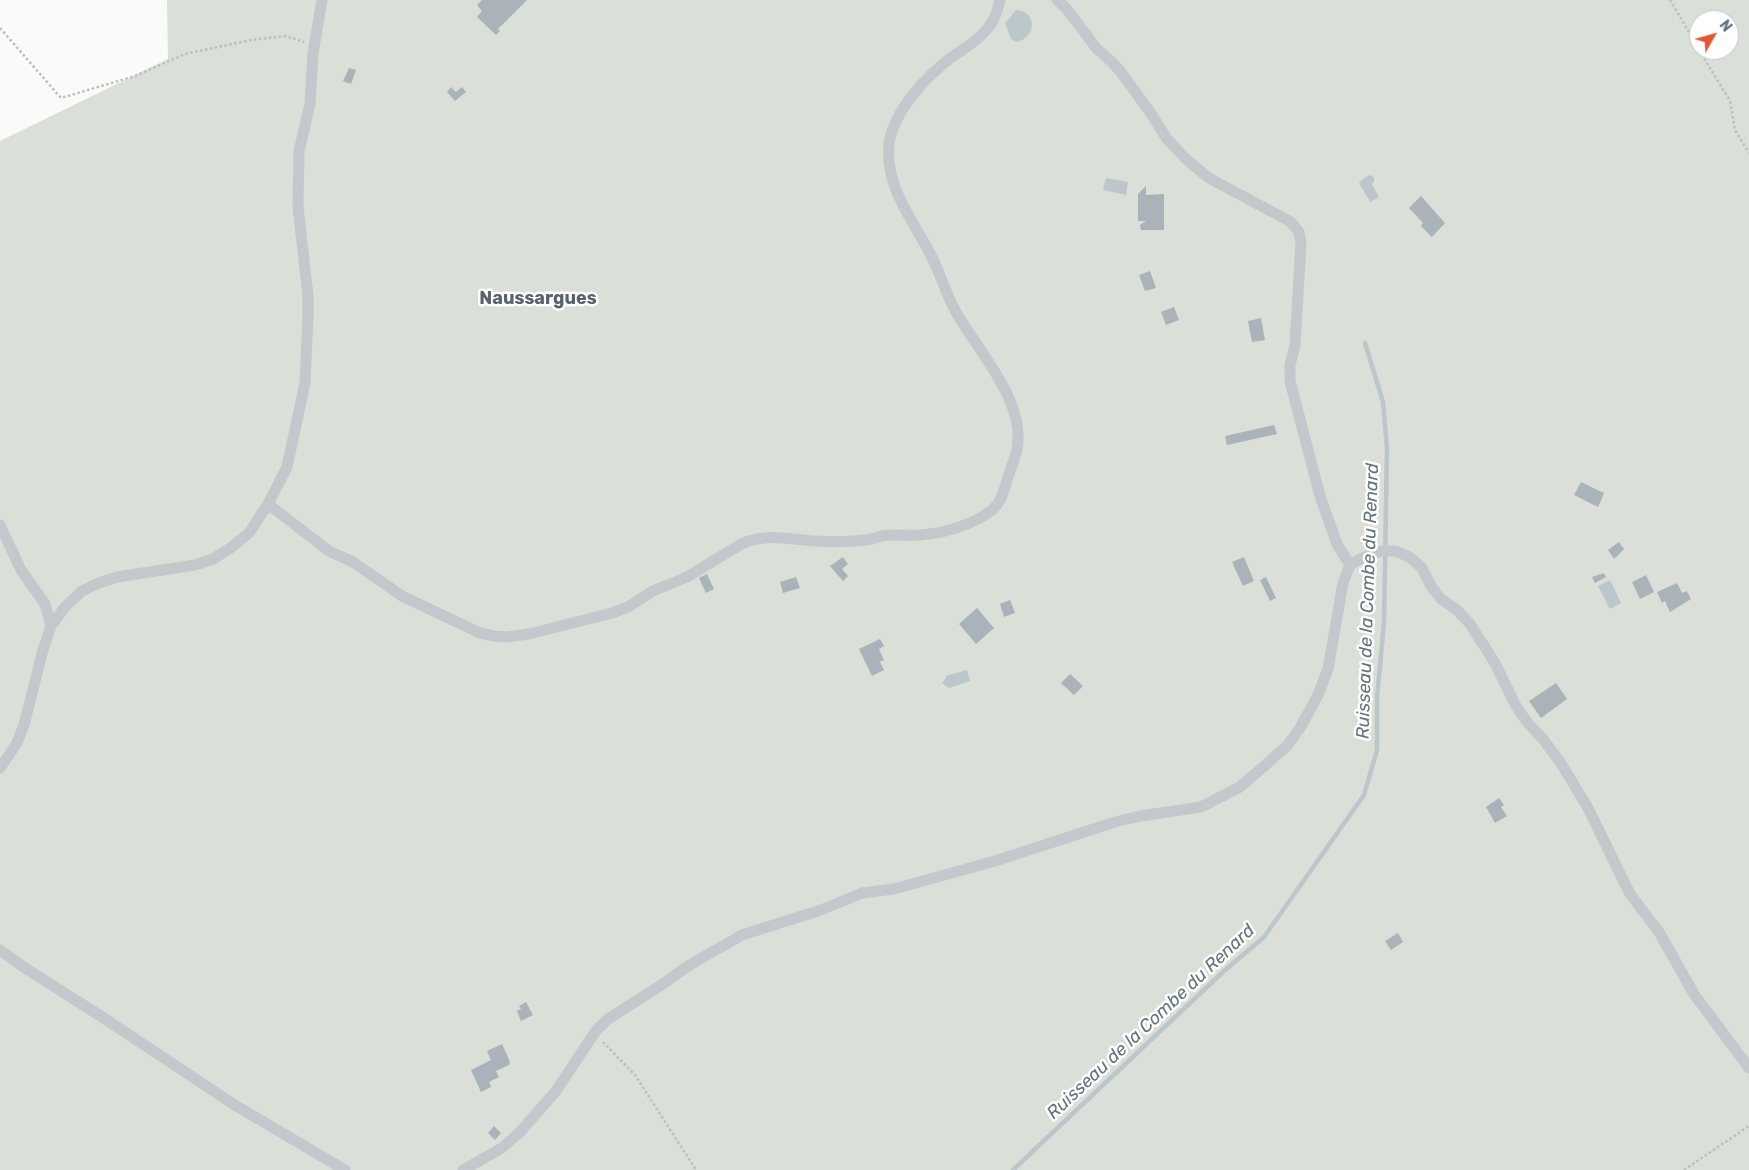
<!DOCTYPE html>
<style>
body{margin:0}
#map{position:relative;width:1749px;height:1170px;overflow:hidden;background:#fafaf8;font-family:Rubik,sans-serif}
canvas{display:block}
.north{position:absolute;left:1689px;top:10px;width:50px;height:50px;box-sizing:border-box;background:#fff;border:1px solid #c1c8cd;border-radius:50%;rotate:52deg;font-size:14px;font-weight:700;line-height:20px;text-align:center;color:#657683}
.north::after{content:'';display:block;margin:auto;width:18px;height:22px;background:#e4572e;clip-path:polygon(50% 0,100% 100%,50% 72%,0 100%)}
</style>
<div id="map">
<canvas width="1749" height="1170"></canvas>
<div class="north">N</div>
</div>
<script>
const context = document.querySelector('canvas').getContext('2d');
context.lineJoin = 'round';
function fillPath(path, color) {
  context.fillStyle = color;
  context.fill(path, 'evenodd');
}
function strokePath(path, color, width, dash) {
  context.strokeStyle = color;
  context.lineWidth = width;
  context.lineCap = dash ? 'butt' : 'round';
  context.setLineDash(dash || []);
  context.stroke(path);
}
function label(font, color, halo, rows, align = 'center') {
  context.font = font + ' Rubik,sans-serif';
  context.lineWidth = 5;
  context.setLineDash([]);
  context.textBaseline = 'middle';
  context.strokeStyle = halo;
  context.fillStyle = color;
  for (const [text, x, y, turn = 0] of rows) {
    context.save();
    context.translate(x, y);
    context.rotate((+turn || 0) * Math.PI / 180);
    context.textAlign = isNaN(turn) ? turn : align;
    if (halo) context.strokeText(text, 0, 0);
    context.fillText(text, 0, 0);
    context.restore();
  }
}
const green = new Path2D(`
 M167 0H1749V1170H0V141L168 59ZM1699 20H1729V50H1699Z`);
const water = new Path2D(`
 M1016 10C1037 11 1037 37 1017 42L1011 39 1005 23Z
 M1370 175 1374 177V181L1372 184 1379 197 1370 202 1359 183 1363 179Z
 M1106 178 1128 182 1126 195 1103 190Z
 M1610 580 1621 603 1610 609 1598 586Z
 M967 670 970 681 949 688 942 683 946 678V676Z`);
const stream = new Path2D(`
 M1013 1170 1224 971 1264 937 1364 795 1377 750V698L1384 622 1387 448 1383 402 1365 343`);
const building = new Path2D(`
 M482 0H527L498 29 500 31 496 35 477 17 482 11 477 5Z
 M349 68 356 70 351 84 343 81Z
 M451 87 456 92 462 87 466 92 455 101 447 92Z
 M1146 186V195L1164 194V230H1141L1140 225 1146 221H1138V194Z
 M1421 196 1445 223 1432 237 1421 226 1423 223 1409 208Z
 M1150 271 1156 288 1145 291 1139 275Z
 M1174 307 1179 320 1166 325 1161 312Z
 M1261 318 1265 340 1252 342 1248 321Z
 M1274 425 1277 434 1227 445 1225 436Z
 M1581 482 1604 493 1598 507 1574 495Z
 M1619 542 1624 549 1614 559 1608 550Z
 M843 557 848 564 842 569 848 576 843 581 830 566Z
 M1244 557 1254 581 1243 586 1232 562Z
 M1604 573 1606 577 1595 583 1592 577Z
 M707 574 714 589 706 593 699 578Z
 M1646 575 1654 592 1640 599 1632 582Z
 M796 577 800 588 783 593 780 582Z
 M1266 577 1276 598 1270 601 1260 580Z
 M1677 583 1682 593 1687 591 1691 599 1670 612 1665 601 1662 603 1657 592Z
 M1010 600 1015 613 1004 617 1000 604Z
 M977 608 994 628 976 644 959 624Z
 M880 639 884 646 879 649 884 660 880 662 884 670 872 676 859 649Z
 M1070 674 1083 686 1074 695 1061 683Z
 M1556 683 1567 699 1541 718 1529 701Z
 M1499 798 1504 805 1501 807 1507 816 1495 823 1486 807Z
 M1398 933 1403 942 1391 950 1385 941Z
 M526 1002 533 1015 521 1021 517 1011 521 1009 519 1006Z
 M502 1044 510 1062 509 1065 496 1071 499 1077 489 1082 491 1087 481 1092 471 1070 491 1060 487 1051Z
 M494 1126 501 1133 495 1140 488 1133Z`);
const path = new Path2D(`
 M1670 0 1699 49
 M0 28 61 98 135 76 185 54 251 40 286 36 304 42
 M1699 50 1730 101 1735 130 1749 153
 M603 1042 635 1075 696 1170
 M1684 1170 1749 1126`);
const minor = new Path2D(`
 M1057 0 1066 8 1097 49 1112 62 1120 71 1150 112 1167 139 1187 160 1209 178 1291 222 1299 232 1301 243 1295 345 1290 365V381L1320 496 1337 544 1350 565
 M268 504 329 551 353 562 402 596 480 633 494 636 506 637 529 634 612 613 628 607 653 591 687 577 743 543C770 533 787 539 814 541 831 542 849 542 865 540 871 540 876 537 882 536 894 534 908 536 920 535 944 533 968 526 988 513 1001 505 1004 491 1008 477 1011 468 1015 458 1017 449 1026 401 978 351 956 312 944 291 939 267 926 246 908 214 885 183 889 144 893 112 927 75 952 57 966 47 982 38 991 24 996 17 998 8 1000 0
 M0 525 21 570 45 604 51 626
 M0 768 17 743 24 725 43 650 51 626 65 607 82 591 99 583 117 577 195 565 213 559 232 547 249 533 268 504 287 467 305 383 308 318V296L298 207 299 151 310 104 313 53 322 0
 M0 950 22 966 99 1015 233 1104 345 1170
 M463 1170 502 1148 520 1132 556 1091 595 1032 608 1019 660 986 688 966 742 935 821 910 862 893 894 889 995 861 1115 822 1140 816 1201 807 1240 787 1287 746 1300 728 1318 695 1328 669 1343 583 1350 565 1360 559 1381 551H1396L1411 558 1422 568 1431 586 1441 599 1457 610 1470 624 1495 663 1516 706 1527 722 1543 739 1562 765 1588 808 1630 894 1659 932 1694 994 1749 1068`);
const neighbourhoodNames = [
 ["Naussargues",538,299]
];
const waterNames = [
 ["Ruisseau de la Combe du Renard",1368,601,-88],
 ["Ruisseau de la Combe du Renard",1151,1022,-43]
];
fillPath(green, '#dadfd7');
fillPath(water, '#bbc7cb');
strokePath(stream, '#bbc7cb', 4.5);
fillPath(building, '#aab3b9');
strokePath(path, '#bbbfc2', 2.5, [2.5, 2.5]);
strokePath(minor, '#c3c8cc', 11);
label('bold 18px', '#57646e', '#fff', neighbourhoodNames);
label('italic 18px', '#60757c', '#fff', waterNames);
</script>
